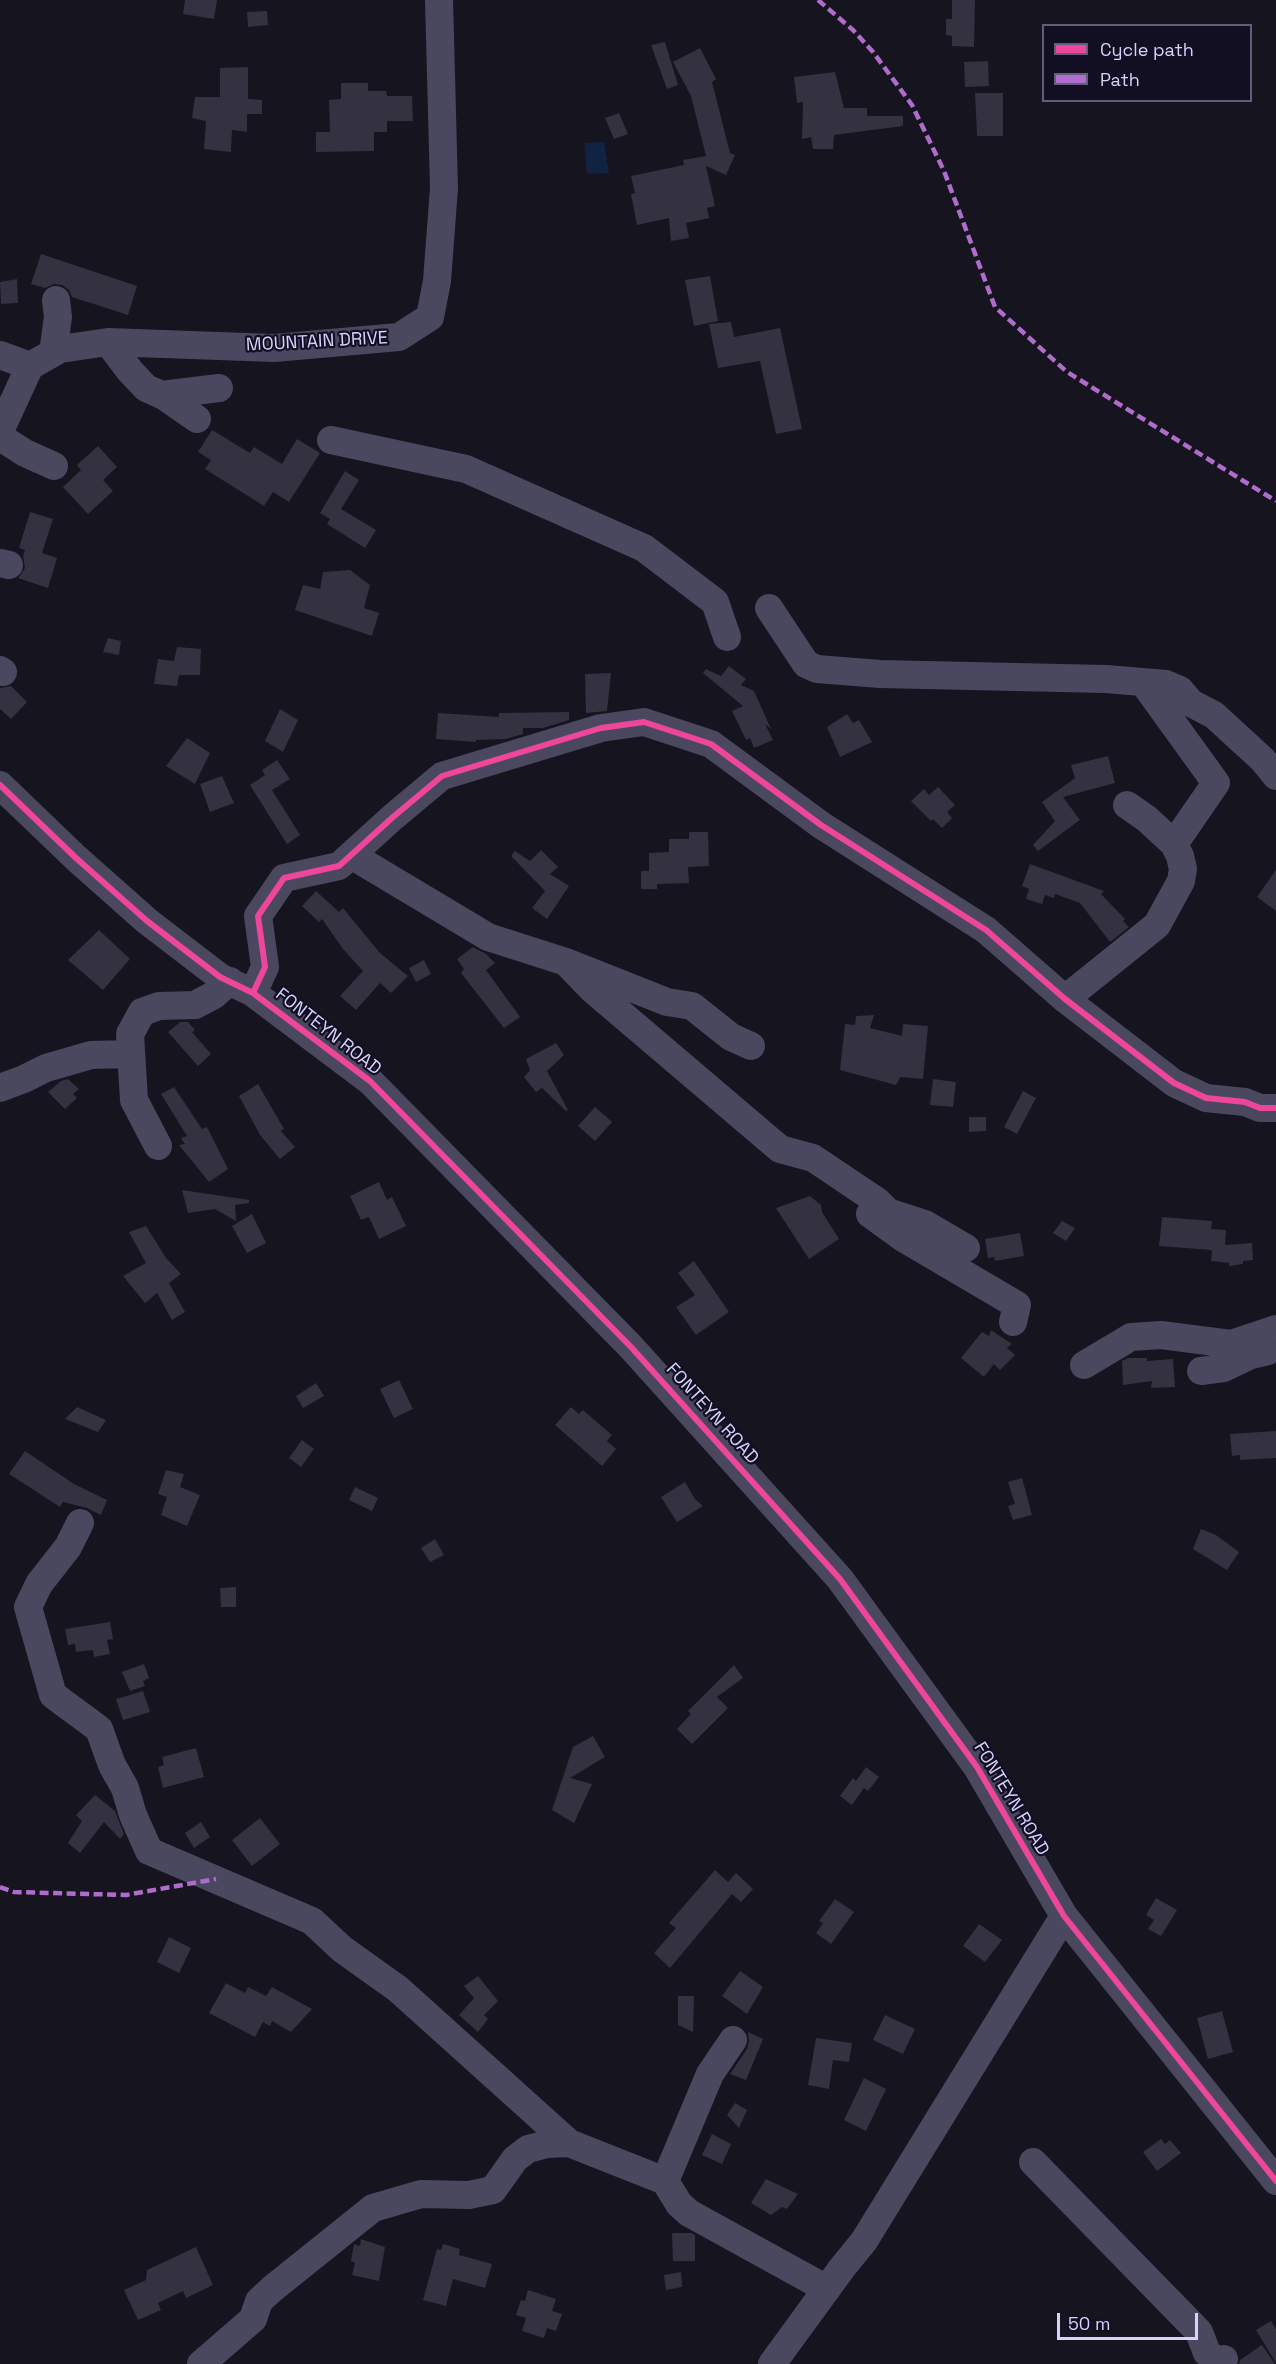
<!DOCTYPE html>
<style>
body{margin:0}
#map{position:relative;width:1276px;height:2364px;overflow:hidden;background:#16141e;font-family:"Space Grotesk",sans-serif}
canvas{display:block}
.legend{position:absolute;left:1042px;top:24px;width:210px;height:78px;box-sizing:border-box;background:#120f23;border:2px solid #615d7a;margin:0;padding:8px 10px;list-style:none;font-size:18px;color:#d7d2fd}
.legend li{display:flex;align-items:center;gap:12px;height:30px}
.legend b{width:30px;border:2px solid #615d7a}
.scale{position:absolute;left:1057px;top:2313px;width:141px;height:27px;box-sizing:border-box;border:3px solid #d7d2fd;border-top:0;padding-left:8px;font-size:18px;line-height:21px;white-space:nowrap;color:#d7d2fd;-webkit-text-stroke:4px #120f23;paint-order:stroke}
</style>
<div id="map">
<canvas width="1276" height="2364"></canvas>
<ul class="legend">
<li><b style="height:8px;background:#ed469a"></b>Cycle path</li>
<li><b style="height:8px;background:#b06ccc"></b>Path</li>
</ul>
<div class="scale">50 m</div>
</div>
<script>
const g = document.querySelector('canvas').getContext('2d');
g.lineJoin = 'round';
function fillPath(path, color) { g.fillStyle = color; g.fill(path, 'evenodd'); }
const toPath = rows => new Path2D(rows.map(r => 'M' + r).join(''));
function strokePath(path, color, width, dash) { g.strokeStyle = color; g.lineWidth = width; g.lineCap = dash ? 'butt' : 'round'; g.setLineDash(dash || []); g.stroke(path); }
function label(font, color, halo, rows, align = 'center') {
  g.font = font + ' "Space Grotesk",sans-serif'; g.lineWidth = 4.5; g.setLineDash([]); g.textBaseline = 'middle'; g.strokeStyle = halo; g.fillStyle = color; for (const [text, x, y, turn = 0] of rows) {
    g.save(); g.translate(x, y); g.rotate((+turn || 0) * Math.PI / 180); g.textAlign = isNaN(turn) ? turn : align; if (halo) g.strokeText(text, 0, 0); g.fillText(text, 0, 0); g.restore();
  }
}
fillPath(toPath([
 [604,142,609,173,587,174,584,143]
]), '#102342');
fillPath(toPath([
 [185,0,217,0,214,19,183,14],
 [952,0,975,0,974,47,952,46,952,36,946,35,946,19,952,19],
 [267,11,268,25,248,27,247,12],
 [665,42,678,85,667,89,651,45],
 [700,48,716,79,712,82,730,153,735,155,726,175,706,166,715,206,707,208,709,218,686,223,689,238,671,241,669,218,637,225,631,194,635,193,631,176,684,165,683,160,706,156,691,96,673,62],
 [988,61,989,86,965,87,964,62],
 [248,67,248,99,262,100,262,114,247,114,247,132,232,130,231,152,204,149,206,121,192,118,195,97,220,97,220,68],
 [835,72,844,108,867,108,867,116,903,116,903,126,834,135,833,149,813,149,811,137,802,139,803,102,797,103,794,77],
 [341,83,368,83,368,91,386,91,387,96,412,96,413,121,387,121,387,132,374,132,374,151,316,152,316,132,330,132,329,100,341,99],
 [975,93,1003,93,1003,136,977,136],
 [619,113,628,134,614,139,605,118],
 [41,254,137,286,128,315,72,297,69,290,62,285,54,284,45,288,31,284],
 [710,276,718,321,694,326,685,280],
 [17,279,18,303,1,304,0,282],
 [731,322,734,337,780,328,802,429,776,434,760,361,718,368,709,324],
 [212,430,250,453,254,447,282,464,297,439,320,453,289,502,273,492,264,506,205,469,211,460,198,452],
 [98,446,117,467,103,480,113,491,88,514,63,487,81,470,77,465],
 [345,471,359,480,341,509,376,530,365,548,327,524,330,519,320,513],
 [30,512,53,519,42,553,57,558,48,588,18,578,25,568,23,556,25,550,19,548],
 [350,570,370,585,364,608,379,613,372,636,295,610,303,585,320,589,323,572],
 [108,638,121,641,119,655,103,652],
 [177,647,201,649,200,675,179,675,177,686,154,684,158,659,174,661],
 [729,666,746,679,741,685,754,691,771,729,765,724,773,740,754,748,750,738,746,740,732,711,743,706,703,673,706,669,721,676],
 [611,673,607,711,586,713,585,674],
 [11,686,27,702,11,719,0,709,0,688],
 [280,709,298,720,283,752,265,741],
 [569,712,569,720,543,728,523,728,523,734,506,739,476,740,476,742,436,739,438,713,499,717,499,713],
 [847,714,853,723,859,720,872,742,840,757,827,727],
 [187,738,210,753,195,784,166,766],
 [1108,756,1115,783,1063,797,1080,820,1038,851,1033,845,1055,821,1042,802,1075,778,1071,765],
 [277,760,290,779,272,790,300,835,287,844,250,785,265,775,262,770],
 [222,776,234,803,210,812,200,784],
 [938,787,955,805,947,812,952,818,942,828,933,819,931,821,911,801,924,789,929,795],
 [689,832,708,832,709,866,688,867,689,883,657,884,657,889,641,889,641,871,649,871,649,853,669,852,669,839,689,839],
 [541,850,558,867,550,874,569,886,547,919,532,908,545,891,511,856,515,851,530,861],
 [1030,864,1104,891,1101,894,1125,919,1123,921,1129,927,1110,942,1080,903,1055,894,1054,898,1045,895,1042,904,1026,899,1029,889,1022,886],
 [1276,870,1276,911,1257,897],
 [316,891,339,912,343,908,380,953,408,976,391,993,380,983,356,1010,340,996,363,971,343,949,322,919,319,922,302,906],
 [99,930,130,959,103,990,68,960],
 [473,947,486,954,495,963,486,970,520,1017,504,1028,461,973,464,969,457,959],
 [424,960,431,974,416,982,409,968],
 [874,1015,870,1028,902,1036,903,1024,928,1026,923,1079,900,1077,896,1085,840,1070,845,1024,855,1025,856,1016],
 [180,1022,188,1022,195,1030,192,1032,211,1054,198,1066,168,1032],
 [556,1043,564,1055,547,1071,568,1110,566,1111,542,1088,536,1092,524,1077,530,1070,526,1059],
 [68,1079,79,1089,73,1094,77,1098,65,1109,48,1092,61,1081],
 [933,1079,956,1082,953,1107,930,1105],
 [258,1084,284,1129,281,1131,295,1147,280,1159,260,1135,239,1096],
 [174,1087,202,1129,207,1127,228,1169,209,1182,179,1145,185,1144,181,1138,187,1136,161,1094],
 [1023,1091,1036,1098,1017,1134,1004,1127],
 [595,1107,612,1122,595,1141,578,1126],
 [969,1117,986,1117,986,1131,969,1132],
 [379,1182,387,1200,392,1197,406,1226,379,1239,369,1217,361,1220,350,1196],
 [182,1190,249,1200,249,1203,235,1205,236,1221,215,1209,188,1213],
 [810,1196,821,1205,822,1212,839,1239,809,1259,776,1208],
 [252,1214,266,1243,247,1253,232,1226],
 [1162,1217,1212,1221,1211,1229,1226,1230,1225,1245,1252,1243,1253,1260,1243,1261,1243,1264,1229,1266,1229,1263,1211,1261,1212,1250,1159,1246],
 [1062,1221,1075,1228,1066,1241,1053,1233],
 [146,1226,166,1258,181,1274,169,1283,185,1312,172,1320,157,1293,145,1303,123,1276,146,1263,129,1232],
 [1020,1233,1024,1256,995,1261,994,1257,988,1258,985,1239],
 [694,1261,729,1312,696,1335,676,1307,695,1295,678,1273],
 [991,1330,1012,1344,1007,1348,1015,1355,1000,1370,994,1364,984,1377,961,1358,982,1332,989,1336],
 [1128,1358,1147,1358,1147,1361,1173,1359,1175,1387,1151,1388,1152,1381,1123,1385,1122,1361],
 [399,1380,413,1409,394,1418,380,1389],
 [316,1383,324,1396,303,1408,296,1396],
 [77,1407,106,1420,98,1432,65,1419],
 [571,1407,579,1414,583,1410,612,1435,607,1441,616,1449,602,1466,555,1425],
 [1276,1431,1276,1458,1240,1460,1240,1455,1232,1456,1230,1434],
 [302,1440,314,1449,301,1467,289,1458],
 [25,1451,74,1484,107,1500,101,1515,87,1508,63,1502,60,1507,9,1474],
 [166,1470,184,1474,180,1487,200,1495,187,1526,161,1515,167,1497,158,1494],
 [1022,1478,1032,1515,1013,1520,1008,1506,1015,1504,1008,1482],
 [685,1482,695,1499,703,1506,677,1522,661,1497],
 [355,1487,378,1498,372,1511,349,1500],
 [1201,1529,1216,1535,1239,1552,1227,1570,1193,1549],
 [435,1539,444,1555,430,1562,421,1548],
 [236,1587,236,1607,221,1607,220,1588],
 [110,1622,113,1639,107,1640,110,1654,94,1657,93,1650,76,1652,75,1644,68,1645,65,1629],
 [144,1664,149,1678,143,1681,145,1686,130,1691,122,1672],
 [734,1665,743,1678,717,1697,728,1708,692,1744,677,1729,691,1714,688,1711],
 [143,1691,150,1712,123,1720,116,1699],
 [593,1736,605,1757,570,1778,592,1784,574,1823,552,1810,573,1747],
 [196,1748,204,1777,163,1788,158,1767,164,1765,162,1757],
 [866,1767,879,1777,868,1791,864,1788,852,1805,840,1796,853,1778,856,1781],
 [95,1795,115,1811,124,1834,120,1839,104,1822,80,1853,68,1843,82,1821,76,1815],
 [260,1818,280,1844,252,1866,232,1840],
 [201,1822,210,1837,194,1848,185,1833],
 [715,1870,728,1882,736,1873,753,1889,741,1902,732,1894,670,1968,654,1953,676,1928,669,1923],
 [1156,1898,1177,1910,1161,1936,1148,1929,1154,1920,1146,1915],
 [835,1899,854,1912,831,1944,816,1933,823,1923,819,1921],
 [979,1924,1002,1940,985,1962,963,1946],
 [169,1937,191,1948,179,1973,157,1962],
 [740,1971,763,1987,747,2014,722,1996],
 [478,1976,498,2001,484,2015,488,2019,478,2032,459,2015,474,1998,464,1986],
 [226,1983,245,1993,248,1987,266,1996,272,1987,312,2009,291,2032,272,2021,270,2026,263,2022,255,2037,209,2013],
 [678,1996,694,1996,693,2032,678,2025],
 [1222,2011,1233,2052,1208,2059,1197,2018],
 [885,2015,915,2029,903,2054,873,2040],
 [748,2032,763,2039,746,2080,730,2074,747,2049,749,2041],
 [816,2038,852,2043,849,2062,833,2060,829,2089,808,2085],
 [864,2078,886,2089,866,2131,844,2120],
 [735,2103,747,2110,739,2128,727,2115],
 [712,2134,731,2144,722,2164,702,2155],
 [1161,2139,1165,2144,1170,2140,1181,2153,1157,2171,1143,2152],
 [766,2179,798,2194,787,2209,782,2207,771,2215,751,2203],
 [672,2233,691,2233,695,2235,695,2261,673,2261],
 [361,2239,385,2247,379,2281,352,2275,355,2263,351,2261,354,2244,360,2246],
 [443,2244,460,2249,459,2255,492,2264,485,2288,453,2279,446,2306,423,2300,437,2249,441,2250],
 [196,2247,213,2285,186,2298,183,2291,158,2303,161,2310,138,2320,124,2290,146,2280,147,2270],
 [681,2272,682,2287,666,2290,664,2275],
 [528,2290,556,2299,552,2311,562,2314,556,2331,547,2328,544,2338,522,2331,526,2318,516,2315,521,2300,525,2301],
 [1271,2321,1276,2329,1276,2363,1256,2330],
 [1262,2345,1275,2364,1239,2364,1240,2360]
]), '#343140');
strokePath(toPath([
 [108,342,130,371,146,388,164,396,197,419],
 [53,353,58,317,56,300],
 [0,355,30,366],
 [161,395,219,388],
 [0,431,30,366,60,349,108,342,274,348,399,337,430,317,437,281,444,188,439,0],
 [0,437,25,453,54,466],
 [331,440,466,469,644,548,715,602,727,637],
 [0,563,9,565],
 [769,608,806,664,817,669,880,674,1106,679,1166,684,1180,690,1191,703,1214,715,1263,760,1276,776],
 [0,670,3,672],
 [0,785,76,858,147,921,220,977,253,993,370,1081,631,1347,840,1579,977,1767,1064,1916,1276,2181],
 [1127,805,1147,819,1174,844,1216,783,1143,682],
 [351,855,488,937,566,962,667,1002,692,1006,731,1037,751,1046],
 [566,962,592,989,780,1149,813,1158,877,1201,888,1212,925,1224,966,1248],
 [253,993,265,967,258,916,284,878,339,866,393,817,442,776,601,728,644,722,711,744,821,825,986,930,1065,999,1174,1083,1206,1098,1245,1102,1260,1108,1276,1108],
 [1065,999,1157,925,1181,881,1183,869,1180,856,1174,844],
 [0,1088,24,1079,46,1068,91,1055,130,1054],
 [158,1146,134,1100,130,1034,142,1012,159,1006,195,1005,214,995,230,981],
 [870,1214,903,1238,1017,1305,1013,1322],
 [1084,1365,1131,1337,1161,1335,1231,1344,1276,1329],
 [1201,1371,1224,1368,1251,1355,1268,1351],
 [80,1523,68,1547,39,1584,28,1607,53,1695,99,1729,112,1765,125,1788,133,1815,149,1851,312,1921,342,1949,398,1989,569,2143],
 [733,2040,710,2074,665,2181,679,2204,689,2213,827,2289],
 [1033,2162,1199,2332,1207,2353,1219,2362,1224,2359],
 [201,2364,253,2319,259,2301,272,2289,373,2208,421,2194,469,2195,493,2190,515,2159,528,2149,547,2144,569,2143,665,2181],
 [772,2364,842,2268,864,2241,1064,1916]
]), '#49485f', 28);
strokePath(toPath([
 [818,0,853,30,873,52,912,105,944,171,995,307,1067,372,1276,501],
 [0,1887,14,1892,126,1895,216,1879]
]), '#b06ccc', 4.5, [9, 4.5]);
strokePath(toPath([
 [0,785,76,858,147,921,220,977,253,993,370,1081,631,1347,840,1579,977,1767,1064,1916,1276,2181],
 [253,993,265,967,258,916,284,878,339,866,393,817,442,776,601,728,644,722,711,744,821,825,986,930,1065,999,1174,1083,1206,1098,1245,1102,1260,1108,1276,1108]
]), '#ed469a', 6);
label('18px', '#d7d2fd', '#120f23', [
 ["MOUNTAIN DRIVE",317,342,-3],
 ["FONTEYN ROAD",328,1032,38],
 ["FONTEYN ROAD",712,1414,48],
 ["FONTEYN ROAD",1011,1799,59]
]);
</script>
